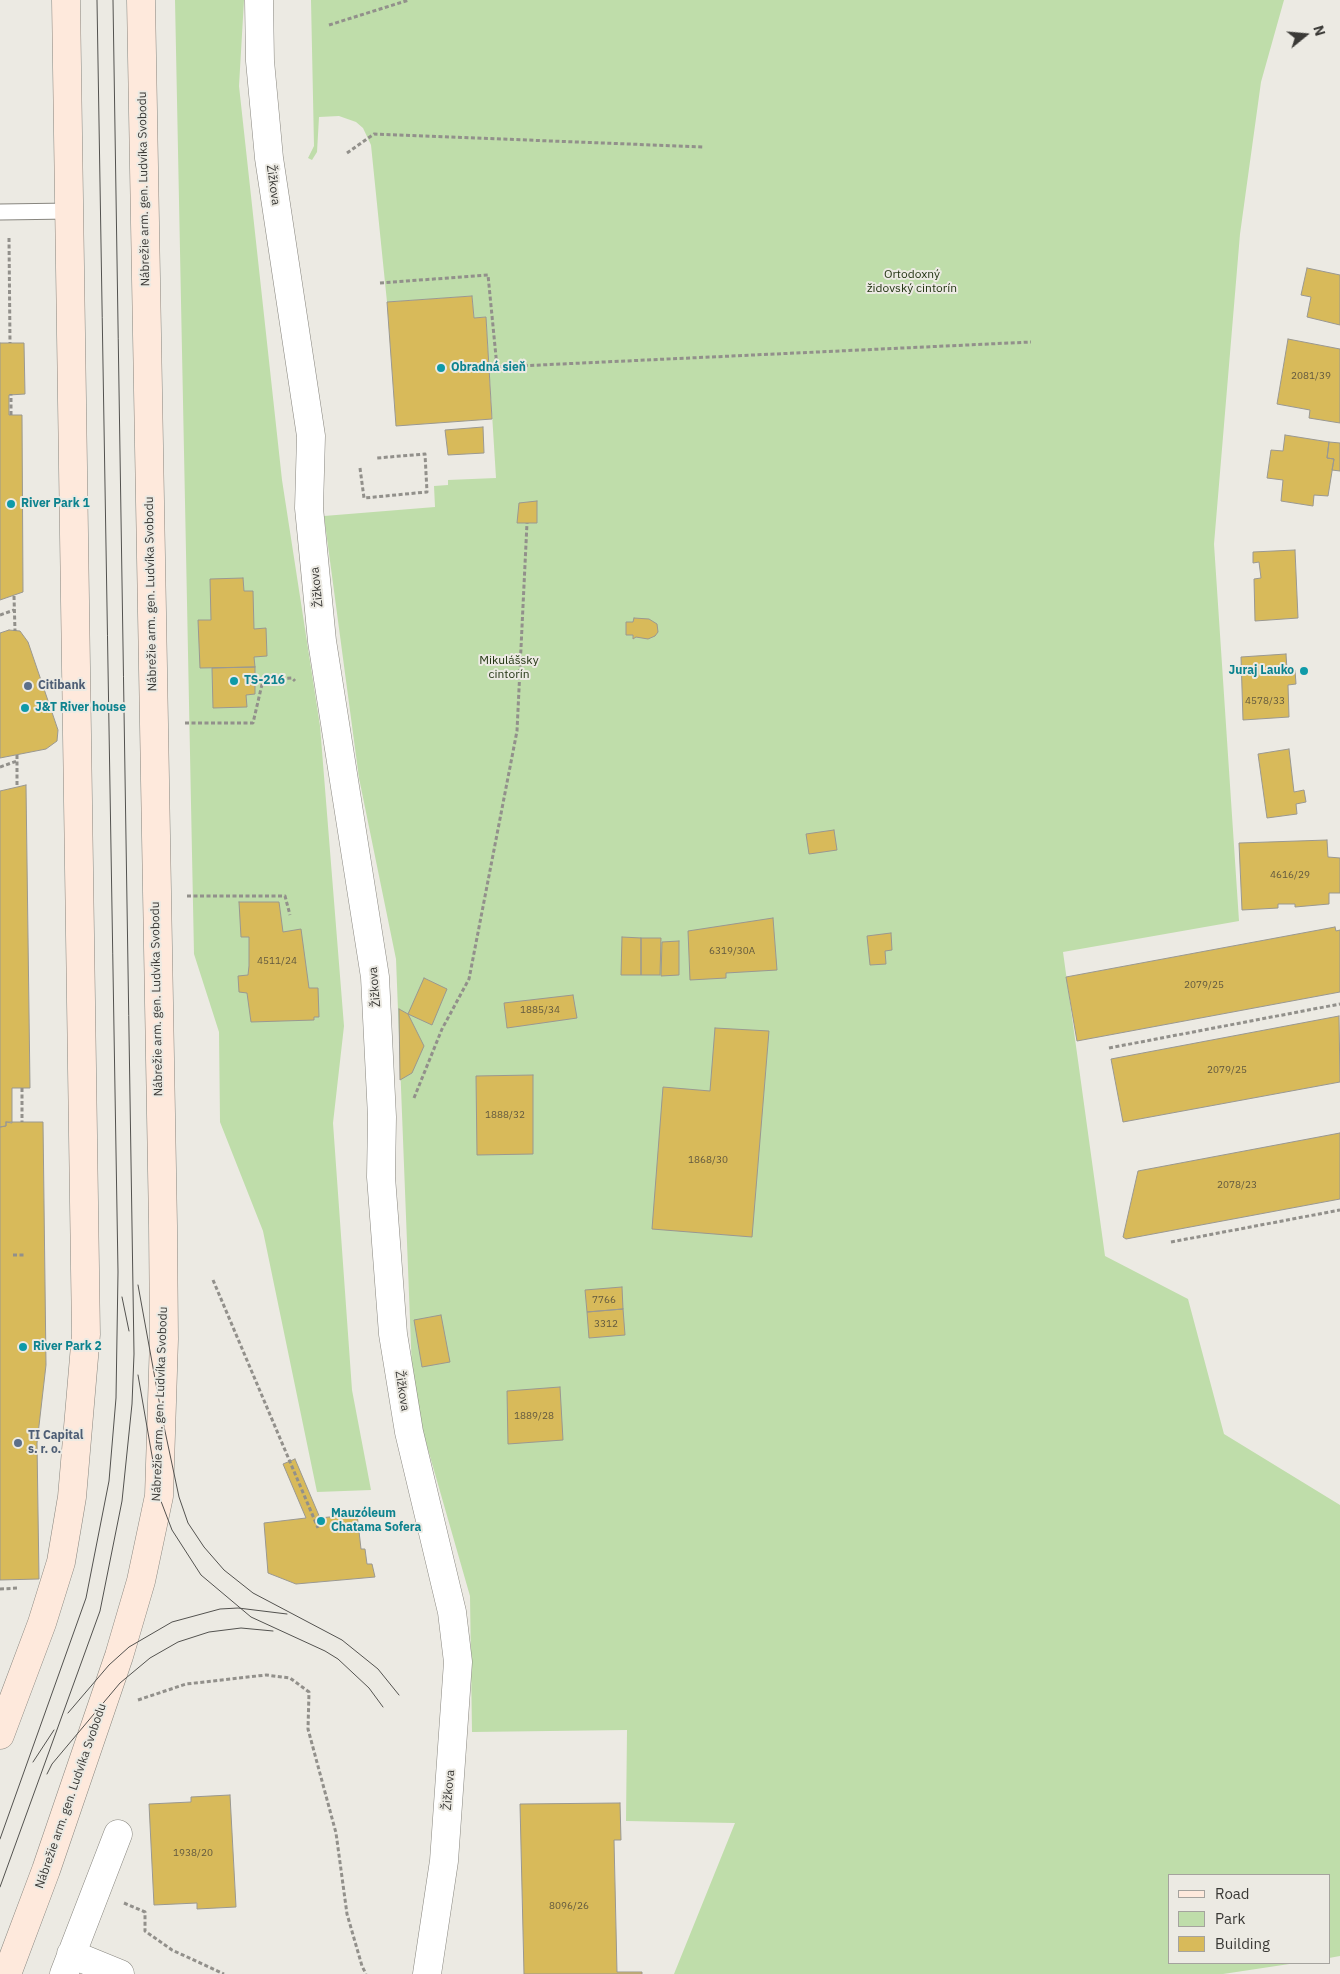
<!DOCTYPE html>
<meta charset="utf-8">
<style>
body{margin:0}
#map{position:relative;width:1340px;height:1974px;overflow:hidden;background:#eceae3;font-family:"IBM Plex Sans",sans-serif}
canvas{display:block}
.legend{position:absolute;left:1168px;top:1874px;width:162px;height:90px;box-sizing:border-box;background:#eceae3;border:1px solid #a5a39e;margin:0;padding:6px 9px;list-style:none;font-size:15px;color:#3a3936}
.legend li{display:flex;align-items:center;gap:10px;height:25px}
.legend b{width:25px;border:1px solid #a5a39e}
.north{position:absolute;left:1280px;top:10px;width:50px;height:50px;-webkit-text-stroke:4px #eceae3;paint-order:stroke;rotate:73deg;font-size:14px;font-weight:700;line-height:20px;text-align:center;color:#3a3936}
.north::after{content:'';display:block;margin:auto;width:18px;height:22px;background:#3a3936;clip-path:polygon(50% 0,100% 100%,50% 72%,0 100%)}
</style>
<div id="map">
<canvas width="1340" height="1974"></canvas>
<ul class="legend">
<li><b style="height:6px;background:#fee9dc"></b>Road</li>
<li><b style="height:14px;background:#bfddaa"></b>Park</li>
<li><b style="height:14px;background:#d8ba5a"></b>Building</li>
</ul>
<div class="north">N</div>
</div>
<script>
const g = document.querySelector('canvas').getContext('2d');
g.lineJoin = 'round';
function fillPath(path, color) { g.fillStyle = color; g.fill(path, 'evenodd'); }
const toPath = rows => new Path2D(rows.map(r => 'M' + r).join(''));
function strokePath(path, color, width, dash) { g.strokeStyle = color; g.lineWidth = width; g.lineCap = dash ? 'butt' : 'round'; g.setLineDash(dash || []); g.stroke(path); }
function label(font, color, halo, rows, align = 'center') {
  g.font = font + ' "IBM Plex Sans",sans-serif'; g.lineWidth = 4; g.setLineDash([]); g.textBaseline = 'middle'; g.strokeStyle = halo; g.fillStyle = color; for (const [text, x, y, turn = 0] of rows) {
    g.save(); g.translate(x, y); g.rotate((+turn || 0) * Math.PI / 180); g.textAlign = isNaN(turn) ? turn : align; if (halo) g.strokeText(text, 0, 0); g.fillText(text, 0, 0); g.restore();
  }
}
fillPath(toPath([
 [175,0,244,0,239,86,282,480,320,726,344,1026,333,1123,352,1390,371,1490,317,1492,263,1231,220,1122,219,1032,194,954],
 [311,0,1284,0,1261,82,1240,234,1214,544,1239,921,1063,952,1105,1256,1188,1299,1224,1434,1340,1505,1340,1956,1329,1958,1329,1875,1169,1875,1169,1963,1296,1963,1223,1974,674,1974,735,1823,626,1821,627,1730,472,1732,470,1596,413,1397,396,959,359,778,324,516,435,507,434,486,448,485,448,480,496,478,486,317,474,318,472,296,387,302,371,145,363,128,356,122,339,116,319,117,317,152,312,160,308,158,314,146]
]), '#bfddaa');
const building = toPath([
 [1307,268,1340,275,1340,325,1307,317,1311,297,1301,295,1307,268],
 [472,296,474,318,486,317,492,419,396,426,387,302,472,296],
 [1288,339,1340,349,1340,423,1309,418,1310,410,1277,404,1288,339],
 [0,343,24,343,25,394,9,395,9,415,22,415,23,592,0,600,0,343],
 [483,427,484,453,448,455,445,430,483,427],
 [1285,435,1329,442,1327,458,1334,459,1328,496,1314,495,1313,506,1281,501,1283,480,1267,478,1271,450,1283,451,1285,435],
 [1329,442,1340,443,1340,471,1332,470,1334,459,1327,458,1329,442],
 [537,501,537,523,517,523,519,503,537,501],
 [1295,550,1298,618,1255,621,1254,579,1261,578,1259,562,1253,563,1253,552,1295,550],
 [243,578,244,591,253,591,254,629,266,628,267,656,254,657,255,667,200,668,198,620,211,620,210,579,243,578],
 [634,618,649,619,657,624,658,632,655,636,648,639,636,637,633,639,633,635,626,635,626,622,633,622,634,618],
 [9,630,20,631,28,642,58,730,57,741,46,749,0,758,0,633,9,630],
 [1286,654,1287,670,1295,670,1296,684,1288,685,1289,717,1243,720,1241,657,1286,654],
 [255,667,255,694,246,695,247,707,213,708,212,668,255,667],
 [1289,749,1294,792,1304,790,1306,802,1296,804,1297,814,1267,818,1258,754,1289,749],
 [26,785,30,1088,12,1088,12,1123,6,1122,6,1126,0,1127,0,791,26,785],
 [834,830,837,850,809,854,806,834,834,830],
 [1327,840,1328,857,1340,858,1340,893,1329,893,1329,904,1295,907,1295,904,1278,904,1278,908,1242,910,1239,843,1327,840],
 [239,902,279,902,283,932,301,929,309,988,318,988,319,1017,314,1017,314,1020,251,1022,247,993,239,992,238,976,248,975,249,966,249,937,241,937,239,902],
 [773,918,777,970,726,973,726,978,690,980,688,931,773,918],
 [1335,927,1336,931,1340,930,1340,992,1077,1041,1066,977,1335,927],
 [891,933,892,950,885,951,886,964,870,965,867,936,891,933],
 [622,937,641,938,641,975,621,975,622,937],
 [641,938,661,938,660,975,641,975,641,938],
 [679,941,679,975,661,976,662,942,679,941],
 [424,978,447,989,432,1025,408,1014,424,978],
 [573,995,577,1018,507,1028,504,1003,573,995],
 [399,1009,408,1014,424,1046,412,1073,400,1080,399,1009],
 [1339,1016,1340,1082,1123,1122,1111,1059,1339,1016],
 [715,1028,769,1031,752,1237,652,1229,663,1087,710,1091,715,1028],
 [533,1075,533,1154,477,1155,476,1076,533,1075],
 [6,1122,43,1122,46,1365,37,1443,39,1579,0,1580,0,1127,6,1126,6,1122],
 [1340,1133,1340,1199,1126,1239,1123,1237,1138,1171,1340,1133],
 [622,1287,623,1309,587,1312,585,1290,622,1287],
 [623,1309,625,1335,589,1338,587,1312,623,1309],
 [441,1315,450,1362,422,1367,414,1320,441,1315],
 [560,1387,563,1440,508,1444,507,1391,560,1387],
 [295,1459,320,1518,357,1514,361,1549,365,1549,367,1564,372,1564,375,1577,296,1584,268,1573,264,1523,306,1518,283,1464,295,1459],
 [230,1795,236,1907,197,1909,197,1903,154,1905,149,1804,191,1802,191,1797,230,1795],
 [620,1803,621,1840,614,1840,617,1972,642,1972,642,1974,524,1974,520,1804,620,1803]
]);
fillPath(building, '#d8ba5a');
strokePath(building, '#9a9891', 1);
const service = toPath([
 [0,212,71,211]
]);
const minor = toPath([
 [259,0,260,61,269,158,311,436,309,508,322,641,375,977,382,1117,381,1177,393,1334,409,1432,452,1612,458,1662,444,1861,427,1974],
 [71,1954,120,1974],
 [64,1974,118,1834]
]);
const secondary = toPath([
 [0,1735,42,1623,61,1562,72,1497,86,1334,66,0],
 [7,1974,46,1870,119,1656,141,1581,159,1496,164,1339,163,1225,141,0]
]);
strokePath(service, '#88867f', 17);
strokePath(minor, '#88867f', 29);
strokePath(secondary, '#88867f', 29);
strokePath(toPath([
 [329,25,409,0],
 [347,153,374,134,704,147],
 [9,238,10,343],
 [380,283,488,275,497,367,1031,342],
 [11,415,11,394],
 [360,468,364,498,427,492,425,454,377,458],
 [14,596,15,631],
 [0,615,14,610],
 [185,723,253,723,263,680,292,678,295,681],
 [17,755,17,787],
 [0,767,17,761],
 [187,896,285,896,290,915],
 [1109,1048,1340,1004],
 [22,1088,22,1122],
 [414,1098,442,1029,469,979,517,731,527,523],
 [1171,1242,1340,1210],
 [13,1255,24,1255],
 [213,1280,318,1528],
 [0,1589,19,1588],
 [138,1700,186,1684,266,1675,290,1678,309,1692,308,1729,336,1833,347,1914,362,1966,366,1974],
 [124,1903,145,1912,145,1931,172,1950,224,1974]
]), '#92908b', 3, [4, 2.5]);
strokePath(service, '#fff', 15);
strokePath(minor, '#fff', 28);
strokePath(secondary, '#fee9dc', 28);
strokePath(toPath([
 [138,1285,162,1417,179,1497,188,1523,204,1547,224,1570,253,1593,342,1640,378,1669,399,1695],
 [122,1297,129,1331],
 [138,1375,159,1496,172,1530,201,1575,251,1617,325,1651,338,1659,369,1688,383,1707],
 [68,1713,109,1665,129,1647,172,1622,220,1609,238,1608,287,1614],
 [33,1762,54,1730],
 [47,1774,52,1764,120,1683,150,1658,178,1642,209,1632,241,1628,273,1631],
 [0,1839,86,1598,109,1481,116,1398,118,1272,97,0],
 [0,1887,100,1611,122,1501,132,1404,134,1354,113,0]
]), '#53524f', 1);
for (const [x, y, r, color] of [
 [441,368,5,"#0f9aa8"],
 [11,504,5,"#0f9aa8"],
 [1304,671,5,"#0f9aa8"],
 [234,681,5,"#0f9aa8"],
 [28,686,5,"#5c6f8a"],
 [25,708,5,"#0f9aa8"],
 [23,1347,5,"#0f9aa8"],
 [18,1443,5,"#5c6f8a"],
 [321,1521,5,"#0f9aa8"]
]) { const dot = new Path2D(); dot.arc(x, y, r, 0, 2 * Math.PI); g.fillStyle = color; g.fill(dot); strokePath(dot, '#eceae3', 2); }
label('10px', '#62593f', null, [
 ["2081/39",1311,376],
 ["4578/33",1265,701],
 ["4616/29",1290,875],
 ["6319/30A",732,951],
 ["4511/24",277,961],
 ["2079/25",1204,985],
 ["1885/34",540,1010],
 ["2079/25",1227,1070],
 ["1888/32",505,1115],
 ["1868/30",708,1160],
 ["2078/23",1237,1185],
 ["7766",604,1300],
 ["3312",606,1324],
 ["1889/28",534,1416],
 ["1938/20",193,1853],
 ["8096/26",569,1906]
]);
label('12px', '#3a3936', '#eceae3', [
 ["Žižkova",273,185,82],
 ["Nábrežie arm. gen. Ludvíka Svobodu",144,189,-91],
 ["Žižkova",317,587,-96],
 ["Nábrežie arm. gen. Ludvíka Svobodu",151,594,-91],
 ["Žižkova",375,987,-95],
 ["Nábrežie arm. gen. Ludvíka Svobodu",157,999,-91],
 ["Žižkova",402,1391,81],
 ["Nábrežie arm. gen. Ludvíka Svobodu",160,1404,-88],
 ["Žižkova",449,1790,-85],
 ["Nábrežie arm. gen. Ludvíka Svobodu",71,1796,-71]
]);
label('12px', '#1e300e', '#eceae3', [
 ["Ortodoxný",912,275],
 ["židovský cintorín",912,289],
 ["Mikulášsky",509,661],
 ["cintorín",509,675]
]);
label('bold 12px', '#0d838f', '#eceae3', [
 ["Obradná sieň",451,368],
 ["River Park 1",21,504],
 ["Juraj Lauko",1294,671,"right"],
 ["TS-216",244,681],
 ["J&T River house",35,708],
 ["River Park 2",33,1347],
 ["Mauzóleum",331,1514],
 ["Chatama Sofera",331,1528]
], 'left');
label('bold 12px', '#4e5e75', '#eceae3', [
 ["Citibank",38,686],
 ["TI Capital",28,1436],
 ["s. r. o.",28,1450]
], 'left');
</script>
